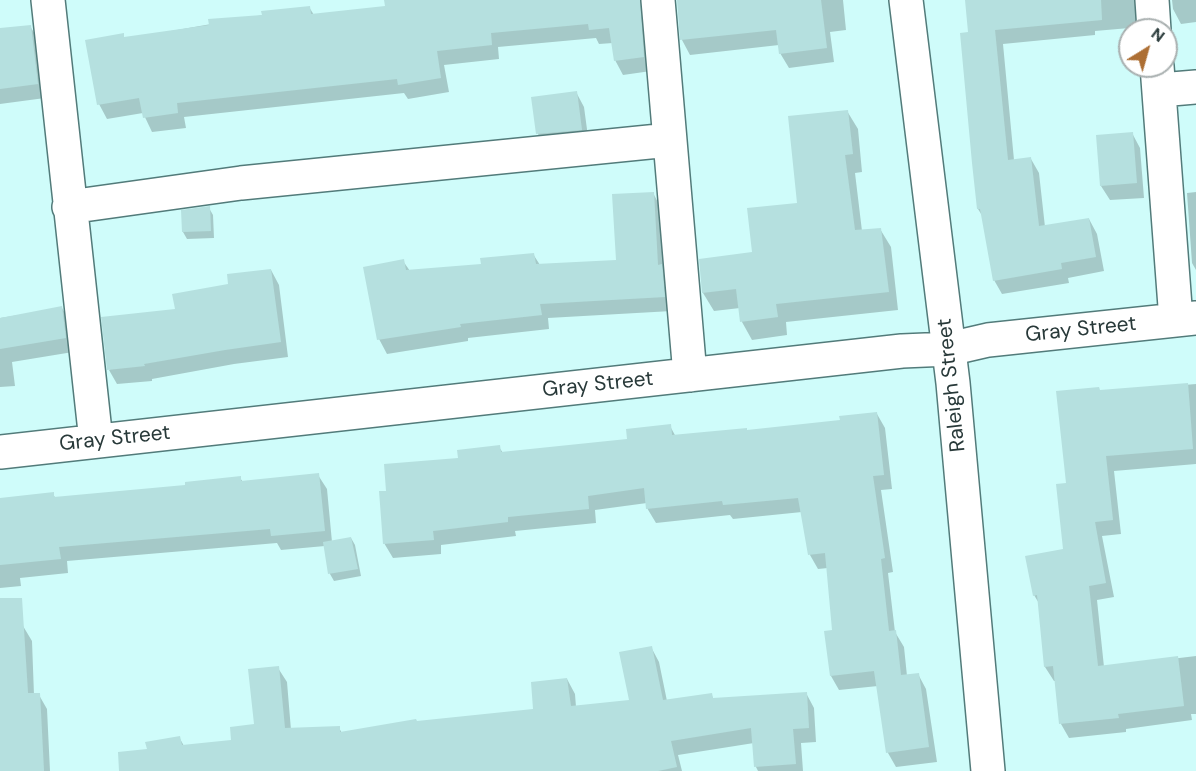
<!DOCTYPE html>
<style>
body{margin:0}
#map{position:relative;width:1196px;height:771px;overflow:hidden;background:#cffcfa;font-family:"DM Sans",sans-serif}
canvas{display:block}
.north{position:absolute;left:1118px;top:18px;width:60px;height:60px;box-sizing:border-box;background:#fff;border:2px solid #a9b0b0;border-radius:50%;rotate:37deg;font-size:16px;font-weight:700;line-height:24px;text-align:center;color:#283939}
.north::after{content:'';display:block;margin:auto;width:21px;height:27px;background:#ad6f34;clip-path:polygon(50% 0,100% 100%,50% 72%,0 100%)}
</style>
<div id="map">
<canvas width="1196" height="771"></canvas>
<div class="north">N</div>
</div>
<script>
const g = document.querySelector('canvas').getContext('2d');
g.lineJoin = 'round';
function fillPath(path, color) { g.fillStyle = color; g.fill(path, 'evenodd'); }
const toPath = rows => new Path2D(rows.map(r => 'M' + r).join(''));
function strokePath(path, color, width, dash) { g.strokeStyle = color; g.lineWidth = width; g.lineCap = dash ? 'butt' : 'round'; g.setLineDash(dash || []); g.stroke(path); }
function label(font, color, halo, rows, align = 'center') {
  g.font = font + ' "DM Sans",sans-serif'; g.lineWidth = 5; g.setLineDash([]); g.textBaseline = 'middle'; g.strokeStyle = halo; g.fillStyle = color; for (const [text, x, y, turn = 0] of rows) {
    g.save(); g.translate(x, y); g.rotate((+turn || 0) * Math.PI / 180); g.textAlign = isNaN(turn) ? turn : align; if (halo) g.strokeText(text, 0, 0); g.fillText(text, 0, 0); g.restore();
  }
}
fillPath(toPath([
 [385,0,655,0,651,71,623,75,615,60,613,43,599,44,596,38,498,47,499,59,444,65,449,92,408,99,404,93,184,117,186,128,152,132,143,113,107,119,99,104,123,35,125,39,309,7,314,15,387,7],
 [678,0,843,0,846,30,830,32,834,62,789,68,780,53,779,45,690,55,682,40],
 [967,0,1149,0,1141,27,1095,31,1095,35,1003,44,1014,160,1031,159,1039,173,1045,227,1089,219,1097,234,1104,271,1068,278,1069,283,1002,294,994,280,983,217,978,209,970,34],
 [1172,0,1196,0,1196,22,1181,24,1173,9],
 [30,26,39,41,45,98,0,104,0,30],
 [576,92,584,107,589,144,546,149,538,134,533,98],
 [847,111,858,129,862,172,855,173,862,231,880,229,891,247,898,310,786,322,787,335,752,340,742,322,740,308,714,311,703,293,701,261,754,254,799,204],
 [1132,133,1140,148,1144,198,1110,200,1101,186],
 [1196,192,1196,270,1192,263,1187,193],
 [653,193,661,208,672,311,548,318,549,329,468,338,468,341,387,354,379,339,403,261,410,271,482,265,533,254,540,265,618,262],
 [209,208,213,215,214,238,187,239,183,232,182,212],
 [271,270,279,285,288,357,234,364,152,379,152,381,117,384,109,370,230,286],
 [62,308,70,322,73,352,12,362,15,386,0,387,0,318],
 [1196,384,1196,464,1114,471,1121,534,1102,536,1114,597,1097,600,1104,667,1196,656,1196,714,1191,714,1192,720,1126,729,1126,732,1069,738,1061,724,1056,681,1054,681,1045,667,1040,605,1034,595,1065,551,1068,484,1100,392],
 [877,414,885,428,892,489,881,490,893,572,888,573,895,632,904,647,907,676,918,674,926,689,937,762,896,767,888,753,878,686,839,690,831,676,834,631,828,568,818,569,810,555,802,512,733,519,730,515,656,523,647,508,647,503,595,510,596,523,515,531,516,536,441,545,441,554,393,558,384,543,388,492,460,459,499,447,503,453,629,441,670,426,676,437,748,432,841,421],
 [318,475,327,489,332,542,351,538,355,545,361,576,334,581,330,574,325,546,281,550,277,543,67,561,68,573,20,578,21,586,0,588,0,499,53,494,56,499,187,487,240,478,243,482],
 [23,626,32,641,34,695,39,695,47,709,50,771,0,771,0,627],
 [651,647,659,662,667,701,711,694,714,700,806,693,814,708,816,742,801,743,803,771,758,771,756,767,754,743,678,755,682,771,134,771,179,737,184,746,233,741,256,725,278,668,287,682,291,730,339,728,342,733,535,710,567,679,575,694,576,707,631,701]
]), '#0003');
fillPath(toPath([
 [384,0,640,0,644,57,614,61,609,28,589,30,588,24,491,33,492,45,437,51,441,78,398,85,397,79,177,103,178,113,143,118,139,98,97,105,85,40,124,33,124,37,209,25,208,19,262,15,261,11,310,6,311,14,385,6],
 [677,0,821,0,827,48,779,54,776,30,680,40],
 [965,0,1101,0,1102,20,995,30,1008,160,1031,157,1039,226,1089,218,1096,257,1061,263,1062,269,993,281,980,209,977,209,972,163,960,33,968,32],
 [31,25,38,84,0,89,0,28],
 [577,91,582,130,536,134,531,97],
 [848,110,853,154,845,155,855,230,881,228,889,292,776,304,778,317,740,322,736,289,702,293,699,259,752,252,747,208,797,203,788,116],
 [1133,132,1137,183,1100,186,1096,135],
 [654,192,658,265,662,264,665,297,540,304,542,315,460,324,461,327,377,340,363,267,404,259,406,270,481,264,480,258,534,253,536,264,616,260,612,194],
 [210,206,211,231,182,232,181,210],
 [271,269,281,342,225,350,144,364,145,366,107,370,101,317,175,309,172,294,228,284,227,274],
 [62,306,66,338,0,349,0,318],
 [1188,383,1193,449,1106,456,1113,520,1095,522,1106,583,1089,586,1098,666,1178,656,1184,706,1118,714,1119,718,1059,724,1053,666,1044,667,1037,595,1033,596,1025,556,1063,549,1056,484,1066,483,1056,391,1099,387,1100,390],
 [877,412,884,475,873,476,885,558,881,559,889,631,896,630,901,675,919,673,929,747,886,753,874,671,830,676,824,631,832,630,825,553,808,555,798,498,723,505,722,501,646,509,644,488,588,496,589,509,508,517,508,522,433,531,434,540,383,544,379,491,386,491,384,464,458,458,457,450,500,445,501,452,627,439,626,429,671,424,672,435,747,428,747,430,840,420,839,416],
 [319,473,325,531,271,536,270,529,59,547,61,559,0,565,0,498,54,492,54,497,185,485,185,482,241,476,241,481],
 [351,537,358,569,328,574,323,542],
 [0,598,22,598,28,693,40,693,44,771,0,771],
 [652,646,663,700,712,693,713,698,807,692,809,728,793,729,796,764,754,767,751,728,671,741,677,767,658,771,119,771,118,752,147,749,145,742,180,736,182,745,231,740,230,727,254,724,248,669,279,666,285,728,340,726,340,732,416,719,417,721,533,709,531,682,567,678,571,706,629,700,619,652]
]), '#b5e0df');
const minor = toPath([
 [48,0,96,441],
 [658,0,690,375],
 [906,0,953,383,988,771],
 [1152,0,1154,30],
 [1157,66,1176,320],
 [1160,90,1196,87],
 [69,207,241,183,669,140],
 [0,452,902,351,949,349,988,340,1196,318]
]);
strokePath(minor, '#527b7a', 36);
strokePath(minor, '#fff', 33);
label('21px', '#283939', '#fff', [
 ["Gray Street",1081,330,-6],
 ["Gray Street",598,385,-6],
 ["Raleigh Street",952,385,-96],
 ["Gray Street",115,439,-6]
]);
</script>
